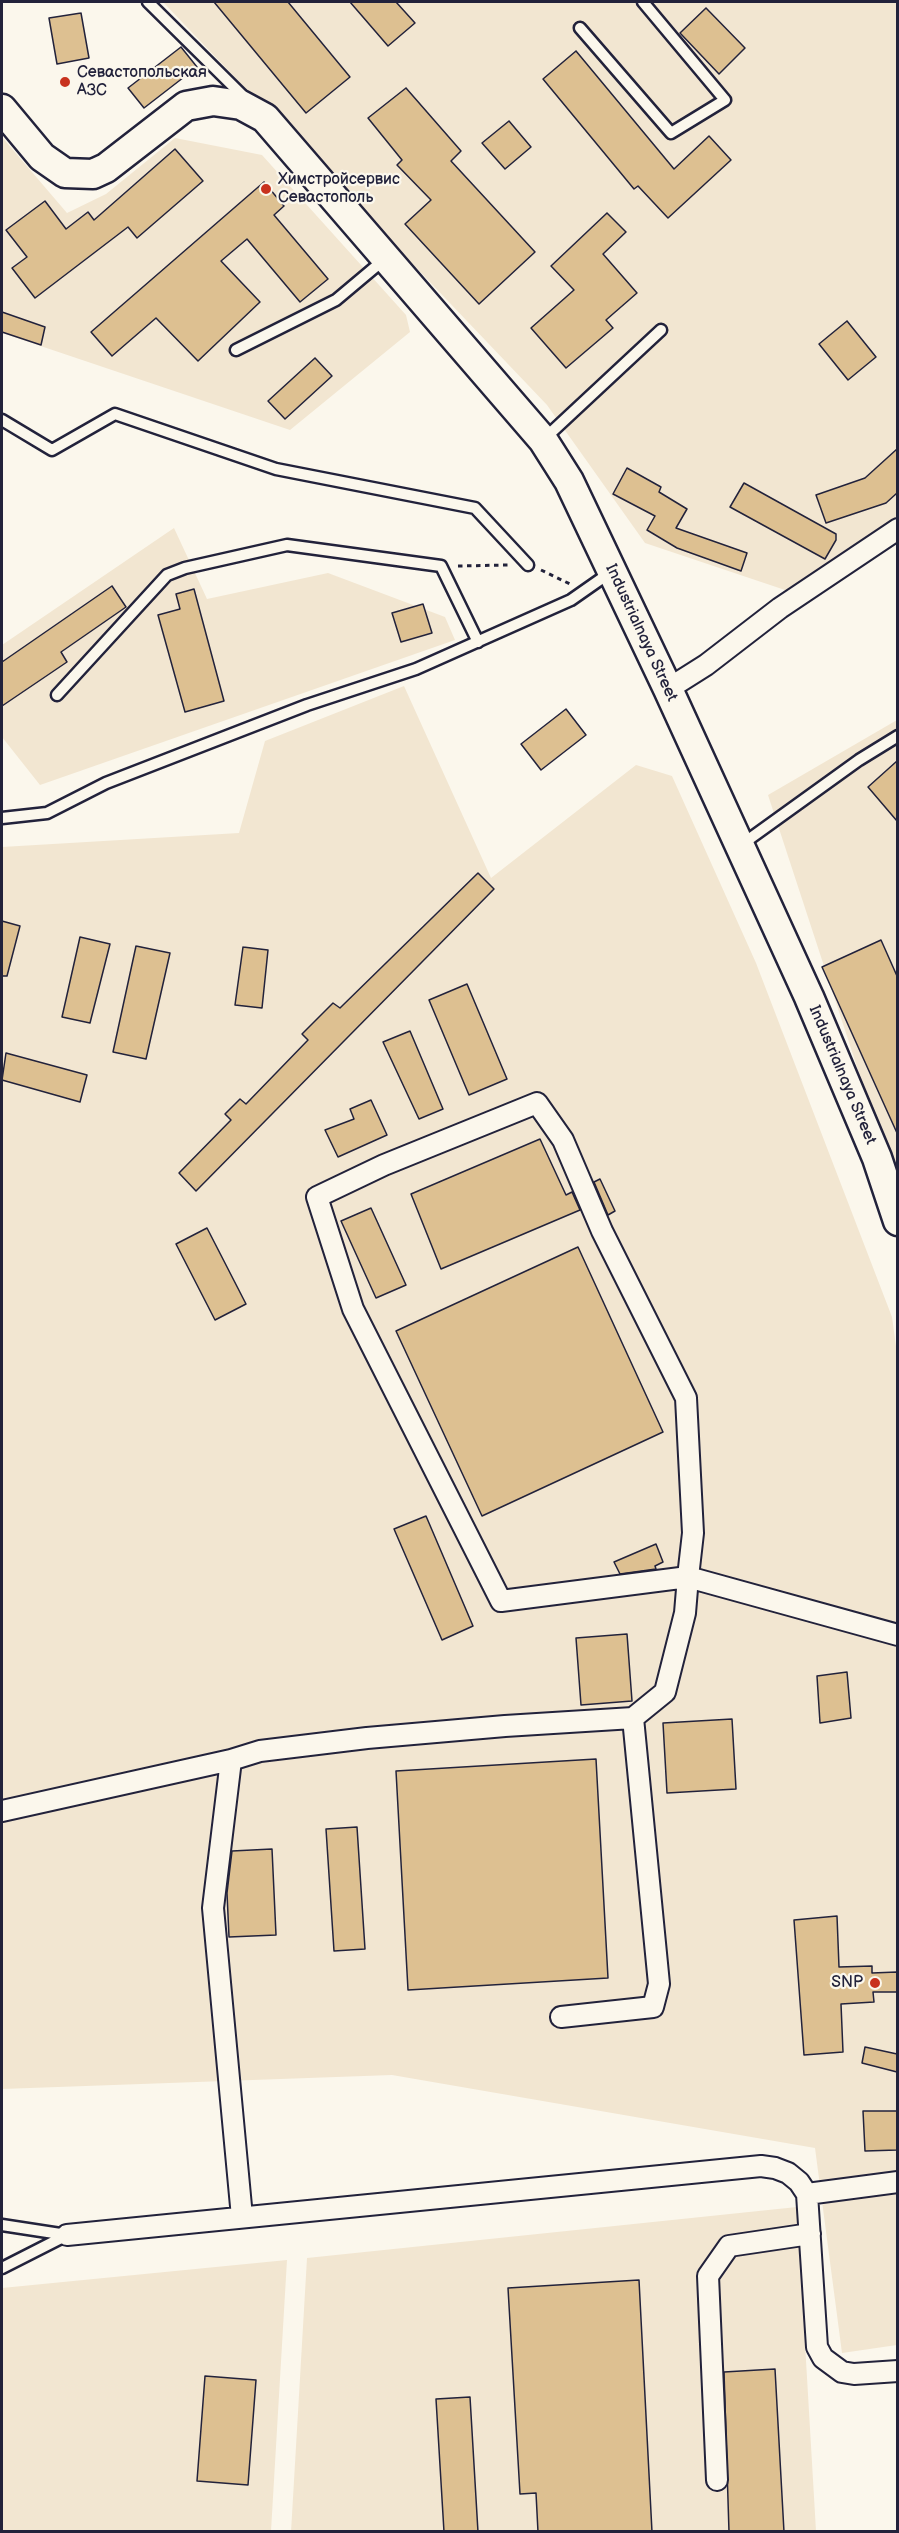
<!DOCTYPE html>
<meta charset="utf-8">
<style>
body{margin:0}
#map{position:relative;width:899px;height:2533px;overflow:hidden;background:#fbf7ec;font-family:"Balsamiq Sans",sans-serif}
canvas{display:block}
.frame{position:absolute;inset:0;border:3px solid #22223b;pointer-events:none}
</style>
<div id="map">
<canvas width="899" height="2533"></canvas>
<div class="frame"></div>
</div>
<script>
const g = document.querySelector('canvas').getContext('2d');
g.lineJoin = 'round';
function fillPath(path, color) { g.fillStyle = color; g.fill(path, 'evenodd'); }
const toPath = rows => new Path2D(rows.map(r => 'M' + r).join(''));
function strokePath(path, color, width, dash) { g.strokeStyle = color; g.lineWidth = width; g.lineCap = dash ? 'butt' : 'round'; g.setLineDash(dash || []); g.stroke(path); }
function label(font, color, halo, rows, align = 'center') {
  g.font = font + ' "Balsamiq Sans",sans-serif'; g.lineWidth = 4.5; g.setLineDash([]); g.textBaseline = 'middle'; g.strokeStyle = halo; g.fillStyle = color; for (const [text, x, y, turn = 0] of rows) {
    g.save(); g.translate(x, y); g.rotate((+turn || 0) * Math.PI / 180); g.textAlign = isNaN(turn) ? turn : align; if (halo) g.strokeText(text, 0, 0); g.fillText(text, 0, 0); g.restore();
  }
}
fillPath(toPath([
 [163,2,897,2,897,521,788,591,645,543,547,405],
 [2,137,67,213,106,194,175,138,262,155,406,315,410,332,290,430,2,333],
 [174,528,207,599,328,573,445,617,455,640,40,785,2,737,2,645],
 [404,686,491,878,636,765,672,776,756,963,892,1317,898,1361,897,2345,842,2353,815,2148,392,2075,2,2089,2,847,239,833,265,741],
 [897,720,897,1189,768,795],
 [797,2207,816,2531,291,2532,307,2258],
 [287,2260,271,2531,2,2532,2,2288]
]), '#f2e6d1');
const building = toPath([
 [214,2,288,2,350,77,306,113,214,2],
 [350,2,396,2,415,23,388,46,350,2],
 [706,8,745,48,719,74,680,33,706,8],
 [81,13,89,58,57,64,49,18,81,13],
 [181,47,197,67,144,108,128,88,181,47],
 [576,51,674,169,709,136,731,160,668,218,638,186,634,189,543,79,576,51],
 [406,88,461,151,451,161,535,252,479,304,405,224,431,200,397,165,402,160,368,118,406,88],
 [509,121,531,147,505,169,482,143,509,121],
 [175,149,203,181,137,238,128,227,35,298,12,268,27,257,6,230,45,201,66,229,88,212,94,220,175,149],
 [264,182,284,206,274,215,328,279,300,302,247,239,221,261,260,302,198,361,156,318,112,356,91,332,264,182],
 [607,213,626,232,603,254,637,293,606,320,613,328,566,368,531,328,574,290,551,266,607,213],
 [2,312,45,327,41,345,2,332,2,312],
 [847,321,876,357,848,380,819,344,847,321],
 [315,358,332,376,285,419,268,401,315,358],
 [897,449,897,493,886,503,826,523,816,495,865,478,897,449],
 [627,468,661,487,659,492,687,509,676,528,747,553,741,571,677,548,647,530,655,516,613,494,627,468],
 [744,483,836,534,836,540,825,559,730,507,744,483],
 [112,586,126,607,61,652,67,662,2,706,2,662,112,586],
 [194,589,224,701,185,712,158,615,180,609,176,594,194,589],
 [423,604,432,633,401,642,392,613,423,604],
 [566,709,586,735,541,770,521,744,566,709],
 [897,761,897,821,868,787,897,761],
 [478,873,494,889,196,1191,179,1173,231,1120,225,1114,240,1099,246,1104,308,1040,302,1034,333,1003,340,1008,478,873],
 [2,921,20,926,7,976,2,976,2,921],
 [80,937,110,944,90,1023,62,1017,80,937],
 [881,940,897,976,897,1133,822,967,881,940],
 [136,946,170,953,146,1059,113,1052,136,946],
 [243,947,268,950,262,1008,235,1005,243,947],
 [467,984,507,1079,469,1095,429,1000,467,984],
 [410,1031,443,1109,419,1119,383,1042,410,1031],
 [6,1053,87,1075,80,1102,2,1080,6,1053],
 [371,1100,387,1135,338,1157,325,1130,354,1119,350,1109,371,1100],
 [540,1139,566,1195,572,1192,580,1210,441,1269,411,1194,540,1139],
 [600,1179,615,1211,608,1215,594,1182,600,1179],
 [371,1208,406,1285,376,1298,341,1221,371,1208],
 [207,1228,246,1304,215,1320,176,1244,207,1228],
 [578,1247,663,1432,482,1516,396,1331,578,1247],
 [426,1516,473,1626,442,1640,394,1529,426,1516],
 [656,1544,663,1562,655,1566,656,1569,620,1574,614,1562,656,1544],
 [627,1634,632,1701,581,1705,576,1638,627,1634],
 [847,1672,851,1718,820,1723,817,1676,847,1672],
 [732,1719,736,1789,667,1793,663,1723,732,1719],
 [596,1759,608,1978,408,1990,396,1771,596,1759],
 [357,1827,365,1949,334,1951,326,1829,357,1827],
 [272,1849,276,1935,229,1937,227,1893,232,1851,272,1849],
 [837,1916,839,1967,872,1966,872,1973,897,1972,897,1992,873,1992,874,2002,841,2004,843,2052,804,2055,794,1920,837,1916],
 [865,2047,897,2054,897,2072,862,2063,865,2047],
 [863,2111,897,2111,897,2150,865,2151,863,2111],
 [639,2280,652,2532,538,2532,536,2493,520,2494,508,2288,639,2280],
 [775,2369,784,2532,729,2532,724,2372,775,2369],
 [205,2376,256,2380,248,2485,197,2481,205,2376],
 [470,2397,478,2532,444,2532,436,2399,470,2397]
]);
fillPath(building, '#ddc091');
strokePath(building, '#22223b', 1.5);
const lane = toPath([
 [148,2,246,99],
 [580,28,671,133,725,100,643,2],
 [236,350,336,300,386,258],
 [2,420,52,450,115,414,276,469,475,508,528,565],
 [543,440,661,330],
 [57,695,167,575,185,568,287,545,441,566,478,642],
 [2,818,47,813,106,783,307,705,416,669,571,600,611,572],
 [741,845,859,760,898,736],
 [2,2225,67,2235],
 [2,2268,67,2235]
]);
const street = toPath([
 [668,689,706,665,780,608,898,529],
 [231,1760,260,1751,367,1738,505,1726,633,1718,665,1692,685,1613,688,1577,693,1533,686,1398,602,1231,563,1140,537,1103,384,1165,317,1197,353,1309,501,1601,688,1577,898,1635],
 [2,1811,231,1760,213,1908,242,2217],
 [561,2017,653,2007,659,1984,633,1718],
 [807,2194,898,2182],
 [67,2235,761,2166,775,2168,788,2173,799,2182,807,2194,817,2347,823,2358,842,2372,854,2374,898,2371],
 [717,2480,708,2276,729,2246,810,2234]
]);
const secondary = toPath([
 [2,109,42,157,65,173,93,174,106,168,186,106,213,101,241,105,265,118,543,440,569,481,668,689,809,997,877,1158,898,1221]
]);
strokePath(lane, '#22223b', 15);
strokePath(street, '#22223b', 24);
strokePath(secondary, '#22223b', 33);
strokePath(toPath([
 [458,566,508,565],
 [541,570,570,584]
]), '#22223b', 3, [4.5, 4.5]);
strokePath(lane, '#fbf7ec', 10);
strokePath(street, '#fbf7ec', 20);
strokePath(secondary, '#fbf7ec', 28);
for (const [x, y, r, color] of [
 [65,82,6,"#c8321e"],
 [266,189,6,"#c8321e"],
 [875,1983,6,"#c8321e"]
]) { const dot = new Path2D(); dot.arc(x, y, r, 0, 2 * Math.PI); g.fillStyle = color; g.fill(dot); strokePath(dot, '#fbf7ec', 2); }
label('16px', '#22223b', '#fbf7ec', [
 ["Севастопольская",77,73],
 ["АЗС",77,91],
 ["Химстройсервис",278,180],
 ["Севастополь",278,198],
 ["SNP",863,1983,"right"]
], 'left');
label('16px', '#22223b', '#fbf7ec', [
 ["Industrialnaya Street",641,633,65],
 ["Industrialnaya Street",842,1075,67]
]);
</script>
